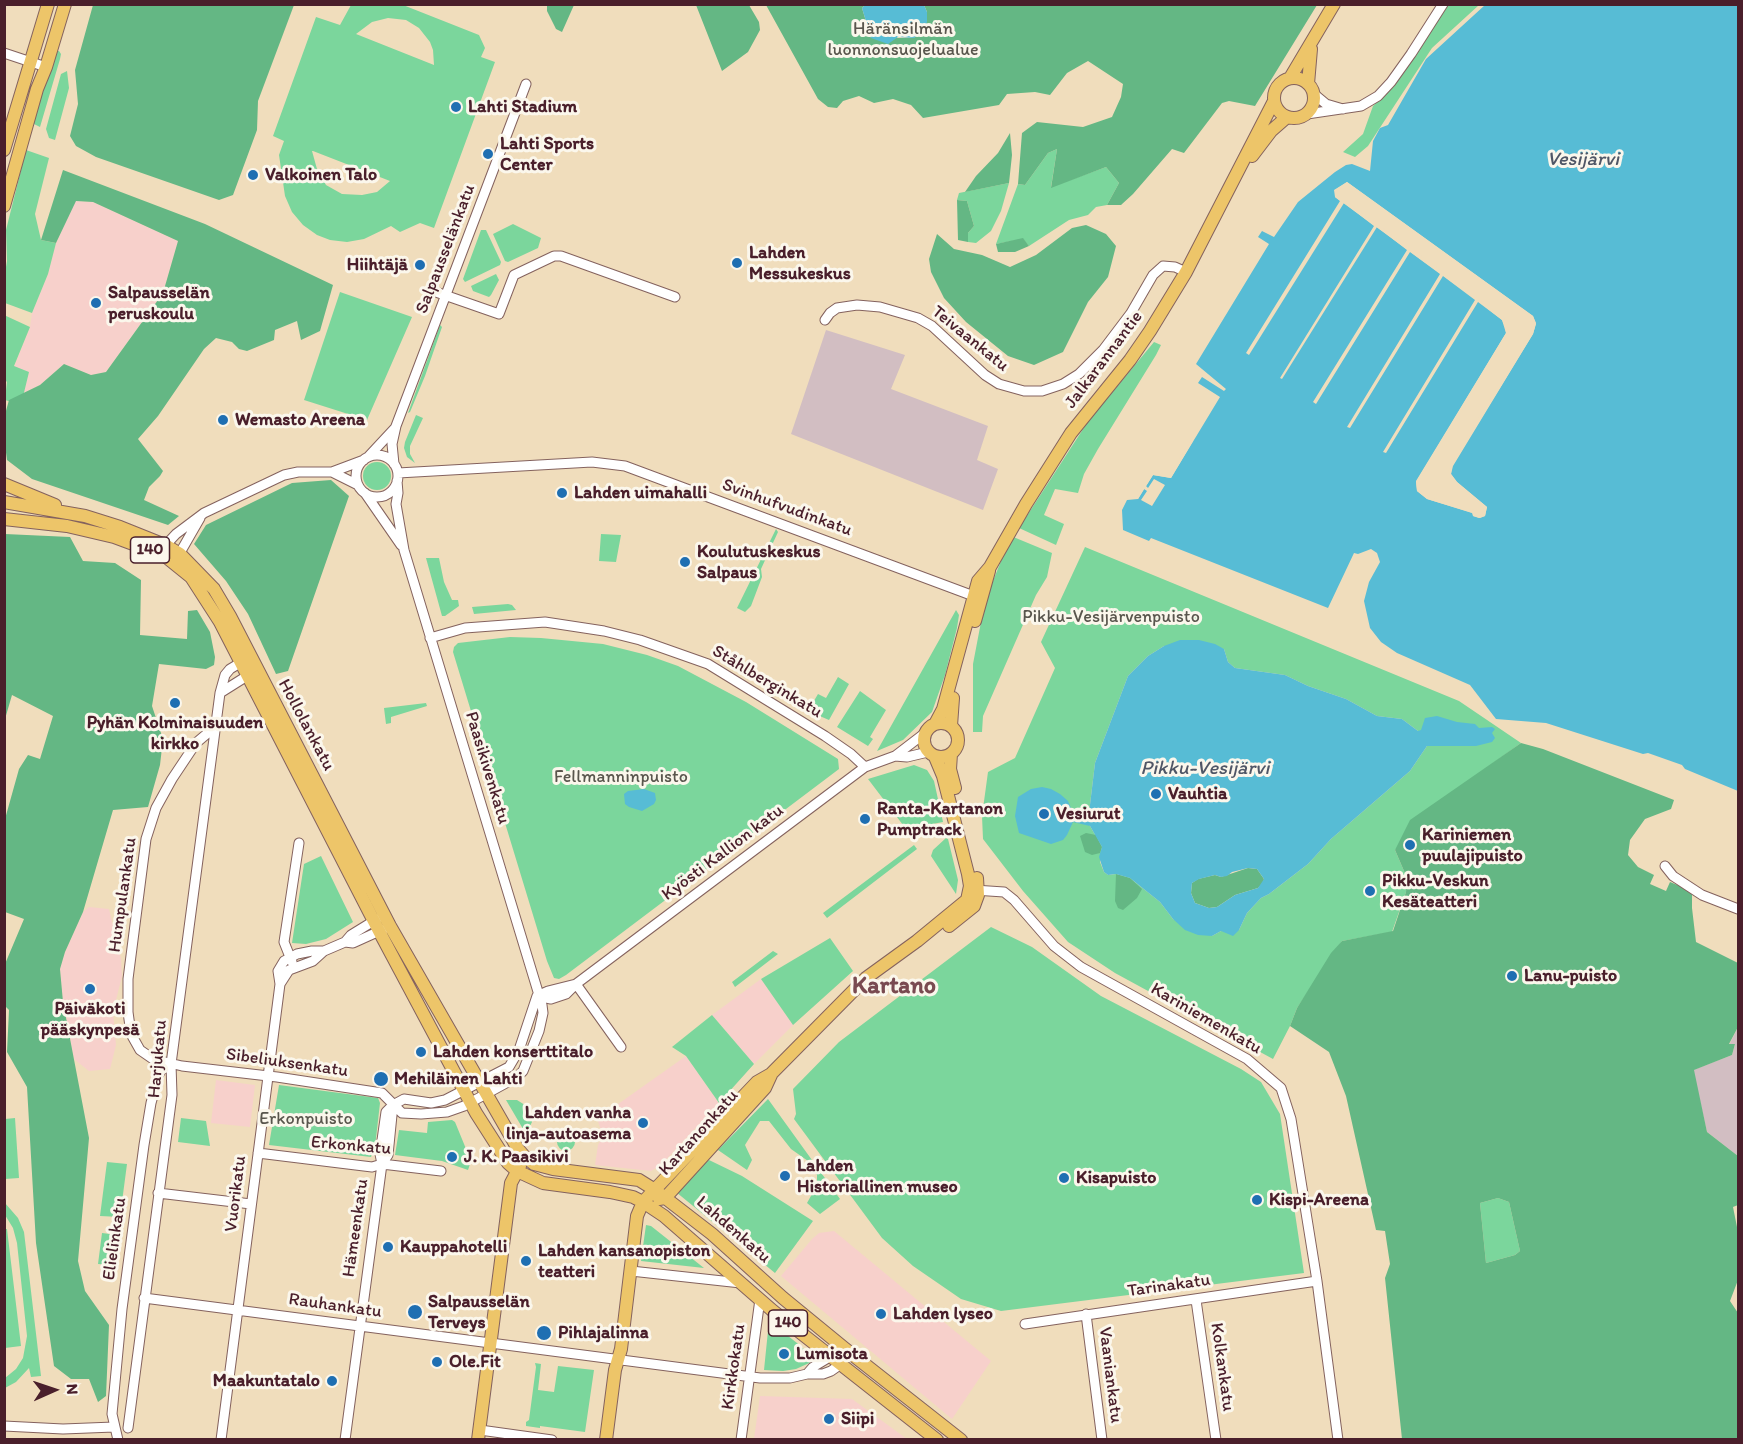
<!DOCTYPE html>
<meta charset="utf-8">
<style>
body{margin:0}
#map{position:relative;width:1743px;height:1444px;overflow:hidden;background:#f0ddbc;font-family:Itim,sans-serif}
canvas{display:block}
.frame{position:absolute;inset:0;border:6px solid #4a1f2b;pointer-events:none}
.north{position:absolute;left:24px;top:1360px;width:60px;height:60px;-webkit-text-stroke:4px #fbf7ec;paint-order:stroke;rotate:87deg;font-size:16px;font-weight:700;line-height:24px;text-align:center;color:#4a1f2b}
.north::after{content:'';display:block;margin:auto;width:21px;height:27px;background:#4a1f2b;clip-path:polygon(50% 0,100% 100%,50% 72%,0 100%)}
</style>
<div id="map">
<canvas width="1743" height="1444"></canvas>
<div class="frame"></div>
<div class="north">N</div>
</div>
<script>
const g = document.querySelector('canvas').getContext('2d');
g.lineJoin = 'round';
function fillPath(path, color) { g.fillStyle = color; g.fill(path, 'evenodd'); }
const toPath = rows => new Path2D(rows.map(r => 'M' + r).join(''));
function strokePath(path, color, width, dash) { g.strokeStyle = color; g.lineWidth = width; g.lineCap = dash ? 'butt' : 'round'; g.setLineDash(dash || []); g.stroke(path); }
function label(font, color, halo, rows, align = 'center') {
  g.font = font + ' Itim,sans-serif'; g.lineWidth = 6; g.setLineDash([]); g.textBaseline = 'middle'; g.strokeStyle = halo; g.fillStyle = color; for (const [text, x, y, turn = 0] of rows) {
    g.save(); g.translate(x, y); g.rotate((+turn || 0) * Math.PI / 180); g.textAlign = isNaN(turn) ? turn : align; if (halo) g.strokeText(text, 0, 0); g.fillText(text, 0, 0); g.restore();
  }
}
fillPath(toPath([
 [75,201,93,202,178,241,163,293,106,372,91,375,64,364,40,385,9,400,10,377,30,327,32,313,48,274,56,243],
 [89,907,109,909,121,959,122,976,113,1012,116,1045,110,1069,89,1071,74,1059,63,1002,60,969,65,952,83,912],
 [761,979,793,1025,754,1064,712,1015],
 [686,1056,719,1103,660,1166,651,1171,595,1165,598,1145,603,1136,598,1121,604,1114],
 [216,1080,255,1085,250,1127,211,1123],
 [834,1231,991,1361,952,1419,781,1276,812,1239,819,1233],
 [760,1396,852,1399,907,1439,754,1439]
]), '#f7d0cb');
fillPath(toPath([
 [826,330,905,355,891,389,988,426,977,460,998,469,983,510,791,434],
 [1738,1027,1738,1156,1707,1132,1693,1070,1732,1055,1735,1044,1729,1045]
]), '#d2bec2');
fillPath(toPath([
 [351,5,403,5,479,35,485,48,481,57,495,62,434,228,420,223,400,232,391,226,364,239,347,242,330,240,317,235,303,225,292,212,285,196,279,155,284,141,273,136,316,17,340,25],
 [388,18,406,20,419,28,430,42,433,50,434,65,356,34,372,22],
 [312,151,313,151,390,181,377,192,362,195,342,194,326,185,317,169],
 [1446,5,1479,5,1432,48,1368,146,1355,157,1343,152,1363,134,1373,106,1393,87,1419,50],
 [57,51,59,51,61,54,60,59,40,127,32,123],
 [67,71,69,88,55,140,49,138,46,129,61,74],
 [1057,149,1051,187,1106,167,1119,183,1107,205,1096,207,1088,215,1069,220,1029,246,1023,239,996,244,1018,184,1025,185,1048,153],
 [26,150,49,158,35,214,41,240,56,243,48,274,32,313,5,303,5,273,7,261,6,230],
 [1009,183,1001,211,991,231,976,243,968,242,968,233,974,226,967,201,957,200,959,193],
 [513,224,541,238,538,248,508,262,505,261,493,234],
 [481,230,486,230,501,262,500,265,465,282,463,279],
 [496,274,499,280,491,295,489,297,473,291,471,286],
 [340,292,412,317,367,420,304,400],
 [4,315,30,327,14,366,29,372,21,405,5,400,7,381,5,383],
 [440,325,442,327,425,376,410,412,408,413],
 [1154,342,1161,345,1156,355,1098,449,1084,474,1078,493,1055,489,1044,515,1064,524,1056,545,1019,528,1087,423],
 [416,415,423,418,410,446,410,454,415,463,407,457,404,448,405,442],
 '363 476a14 14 0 1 1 28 0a14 14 0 1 1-28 0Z',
 [776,529,778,532,761,569,762,577,751,606,745,612,737,608],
 [601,534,621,535,616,562,599,561],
 [1011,536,1052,553,1047,577,1036,595,983,716,982,732,973,732,973,664,985,601],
 [1085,547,1459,701,1521,743,1467,782,1395,850,1407,878,1406,892,1392,932,1342,941,1297,1008,1290,1026,1273,1059,1115,973,1068,942,1023,891,983,839,982,816,988,772,1015,758,1055,668,1041,642],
 [1164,646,1224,649,1228,662,1235,668,1285,675,1308,686,1346,699,1377,716,1402,719,1418,731,1427,746,1410,771,1331,839,1308,864,1269,894,1261,898,1247,913,1239,930,1221,931,1212,936,1173,919,1160,902,1130,878,1116,874,1108,875,1104,872,1100,862,1102,847,1090,826,1073,813,1089,813,1095,763,1128,676,1148,656],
 [426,558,439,558,444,582,452,600,458,600,459,606,445,616,442,616],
 [508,604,512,605,516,610,474,614,472,607],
 [956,610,959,615,957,628,945,675,932,712,903,740,877,751],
 [510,637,541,638,603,644,647,655,678,666,746,702,838,759,839,769,566,975,559,979,554,978,547,961,453,652,454,647,458,643],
 [838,677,849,684,829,720,808,711,818,694,826,698],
 [860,691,886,710,870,737,873,739,868,746,837,727],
 [426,703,427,706,391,717,391,723,386,724,384,708],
 [914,765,927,770,934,781,943,822,927,825,903,825,868,779],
 [946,838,948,839,958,880,956,894,931,856,933,850],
 [914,845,917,849,827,918,823,913],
 [321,856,353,922,326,939,306,944,292,943,304,864],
 [991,927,1032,947,1101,996,1241,1069,1261,1082,1280,1114,1304,1273,1001,1311,961,1299,913,1266,882,1238,794,1119,796,1114,793,1089,839,1042],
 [830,938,853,971,793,1025,761,979],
 [773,951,778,954,735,987,732,982],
 [712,1015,754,1064,719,1103,686,1056,672,1047],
 [279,1085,378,1098,380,1103,375,1147,371,1157,269,1145],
 [768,1099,840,1199,820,1214,807,1203,817,1185,817,1175,808,1161,791,1149,769,1121,760,1121,745,1145,752,1160,747,1170,718,1150],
 [506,1100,517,1100,528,1107,532,1122,526,1134],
 [15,1118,19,1178,5,1179,5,1119],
 [181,1118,206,1121,210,1146,178,1142],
 [452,1120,455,1122,471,1161,468,1170,442,1161,395,1155,399,1130,427,1133,428,1122],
 '557 1142a9 9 0 1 1 18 0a9 9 0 1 1-18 0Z',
 [709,1160,742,1176,813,1221,775,1273,676,1192,683,1181],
 [107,1162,127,1164,120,1217,100,1216],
 [1498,1198,1509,1202,1520,1251,1515,1255,1486,1263,1480,1203],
 [5,1203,18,1218,24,1232,41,1376,31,1377,29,1368,16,1382,5,1388,5,1378,16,1369,23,1358,27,1336,17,1243,13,1228,5,1215],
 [646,1225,651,1226,704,1268,641,1261],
 [4,1229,7,1229,21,1346,5,1348],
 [102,1233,118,1235,113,1265,98,1264],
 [769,1321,797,1343,816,1360,796,1369,783,1371,764,1370],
 [535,1363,541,1364,538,1390,554,1392,558,1366,594,1370,585,1432,540,1426,540,1428,526,1426,526,1422,529,1420,536,1367]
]), '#7bd69c');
fillPath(toPath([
 [93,5,294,5,258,101,257,130,233,195,219,200,96,157,76,146,70,136,78,104,75,70],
 [547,5,574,5,562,32,556,29,547,11],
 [696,5,749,5,759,22,760,30,748,52,722,71],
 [766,5,865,5,862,8,871,38,914,38,927,12,924,5,1317,5,1255,106,1229,101,1222,103,1184,153,1172,149,1133,194,1121,205,1107,205,1119,183,1106,167,1051,188,1057,149,1048,153,1025,185,1018,184,1022,133,1037,122,1083,127,1112,117,1121,97,1123,84,1088,61,1067,73,1050,95,1035,92,1007,94,999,105,923,118,911,105,893,99,874,103,859,96,843,101,837,108,828,107,818,99],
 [1010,133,1012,155,1009,183,965,192,976,176,998,153],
 [63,170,205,224,333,285,320,331,301,340,297,321,275,330,274,340,247,351,239,349,232,342,216,338,204,349,158,416,138,439,163,471,160,476,149,487,144,500,179,516,168,525,32,479,7,460,5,445,4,418,9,400,40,385,64,364,91,375,106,372,163,293,178,241,93,202,76,201,56,243,41,240],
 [957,200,967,201,974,226,968,233,968,242,958,240],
 [1086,225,1106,234,1116,246,1108,277,1088,302,1063,352,1034,365,1008,356,966,322,944,298,931,272,929,259,937,234,954,249,982,255,1010,267,1036,255,1072,228],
 [1023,238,1029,246,1015,252,998,252,996,244],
 [331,480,349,496,288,671,276,674,248,614,226,581,194,544,206,525,292,483],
 [5,534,70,537,83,561,115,563,141,580,140,635,187,639,188,611,197,610,210,632,215,657,214,665,206,669,159,664,152,706,163,739,160,765,148,807,113,810,83,912,65,952,60,969,63,1002,89,1138,78,1261,85,1291,109,1325,106,1396,98,1402,89,1379,71,1379,54,1366,36,1243,27,1087,7,1052,9,1010,5,1006,5,964,24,919,5,912,5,819,19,769,28,755,40,759,53,716,12,695,5,719],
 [1521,743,1543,749,1674,800,1671,809,1645,819,1630,840,1628,855,1638,867,1654,875,1650,884,1666,891,1670,882,1692,891,1692,908,1696,942,1738,963,1738,1027,1729,1044,1735,1044,1732,1055,1694,1070,1707,1132,1738,1156,1738,1205,1733,1207,1738,1232,1738,1280,1730,1301,1738,1313,1738,1439,1402,1439,1385,1278,1390,1264,1385,1231,1376,1230,1346,1096,1329,1052,1290,1026,1297,1008,1331,953,1342,941,1393,931,1406,892,1407,878,1395,850,1410,820],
 [1498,1198,1509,1202,1520,1251,1515,1255,1486,1263,1480,1203],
 [1086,833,1096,835,1102,847,1100,853,1092,855,1085,852,1080,836],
 [1248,868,1257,869,1264,879,1263,883,1258,888,1235,895,1217,907,1209,908,1195,903,1191,893,1192,883,1198,879,1215,875,1221,877],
 [1116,874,1130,878,1142,889,1137,898,1123,910,1118,908,1115,901]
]), '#64b784');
fillPath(toPath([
 [865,5,924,5,927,12,927,22,923,31,914,38,898,37,888,44,871,38,862,8],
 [1485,5,1738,5,1738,791,1685,769,1682,765,1648,753,1643,754,1546,723,1496,719,1470,685,1397,653,1381,642,1370,628,1364,601,1369,582,1380,562,1377,553,1371,549,1358,554,1354,553,1328,608,1151,538,1149,541,1123,530,1122,510,1127,500,1138,499,1153,475,1171,478,1220,397,1198,383,1202,377,1224,391,1226,389,1196,364,1269,244,1258,237,1262,231,1274,237,1298,202,1335,172,1346,165,1352,164,1370,171,1373,141,1380,128,1388,125,1426,59],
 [1347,182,1533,316,1536,323,1533,334,1453,466,1451,474,1457,482,1487,507,1485,516,1479,518,1473,516,1473,513,1427,499,1417,491,1416,482,1506,333,1505,326,1502,320,1478,301,1335,197,1335,190],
 [1180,640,1199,640,1215,644,1224,649,1228,662,1235,668,1285,675,1308,686,1346,699,1377,716,1402,719,1418,731,1421,730,1425,718,1437,716,1457,722,1475,724,1479,728,1492,727,1495,729,1492,733,1495,738,1492,742,1476,746,1427,746,1410,771,1331,839,1308,864,1269,894,1261,898,1247,913,1239,930,1233,936,1221,931,1212,936,1198,935,1185,930,1173,919,1160,902,1130,878,1116,874,1108,875,1104,872,1099,857,1102,847,1090,826,1073,822,1067,835,1063,840,1051,844,1019,833,1015,816,1018,797,1031,789,1042,787,1051,789,1060,794,1068,801,1073,813,1089,813,1095,763,1128,676,1148,656,1164,646],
 [1248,868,1257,869,1264,879,1258,888,1235,895,1217,907,1209,908,1195,903,1191,893,1192,883,1199,879,1215,875,1221,877,1227,876,1232,872],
 [644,789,655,793,656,800,654,804,642,811,629,807,625,804,624,794,628,791]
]), '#57bcd5');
fillPath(toPath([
 [1347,182,1533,316,1536,324,1533,334,1452,466,1451,474,1457,482,1487,507,1485,516,1480,518,1473,516,1472,513,1427,499,1417,491,1416,481,1506,333,1502,320,1478,302,1386,453,1383,452,1475,300,1443,276,1350,428,1347,427,1440,274,1410,252,1316,404,1313,402,1407,250,1377,227,1282,379,1280,378,1374,226,1344,203,1249,355,1246,353,1340,201,1335,197,1334,190],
 [1346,185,1531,318,1533,324,1530,332,1450,465,1448,474,1455,484,1484,509,1482,514,1479,515,1476,514,1474,510,1428,496,1420,490,1419,482,1508,334,1508,325,1504,318,1480,299,1338,195,1338,191],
 [1191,440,1193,441,1171,478,1153,475,1146,486,1148,488,1154,479,1165,485,1152,506,1141,500,1147,491,1144,489,1138,499,1128,497,1136,496,1152,472,1169,475]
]), '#f0ddbc');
const minor = toPath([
 [4,53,46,67],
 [1314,94,1326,104,1343,109],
 [1307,114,1361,106,1378,96,1391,82,1411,54,1443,4],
 [433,291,499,314,514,275,554,256,561,256,675,297],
 [825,320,830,313,837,308,857,305,880,307,918,318,932,326,985,375,999,384,1024,391,1042,391,1063,384,1079,374,1103,350,1131,313,1153,275,1163,266,1175,267,1186,272],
 '356 476a21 21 0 1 1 42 0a21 21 0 1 1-42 0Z',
 [368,457,395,428],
 [394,464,392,444,396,426,526,84],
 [332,472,364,460],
 [398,473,592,462,625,466,979,598],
 [365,493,401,545],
 [162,549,176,534,204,513,284,475,298,472,332,472,358,485],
 [177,558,200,518],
 [430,638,465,628,545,622,604,631,640,640,708,664,825,736,851,754,865,767],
 [220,693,247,676,249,671],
 [215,731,209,732,196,743,172,779,156,808,146,839,128,979,128,1012,131,1034,140,1050,153,1059,182,1066,277,1077,382,1093,402,1113,421,1114,447,1112,464,1106,517,1077,523,1071,539,1031,543,1013,542,1005,404,550,396,504,398,493,397,481],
 [895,756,907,757,928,752],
 [1665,866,1673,876,1702,895,1738,909],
 [974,890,1004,892,1014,900,1054,946,1081,967,1247,1059,1281,1088,1291,1119,1317,1281,1338,1440],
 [345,942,353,943,384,929],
 [292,962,284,942,299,843],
 [280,984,289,970,313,961,324,951,345,942,351,935,377,919],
 [576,984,621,1047],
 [537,996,551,999,566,994,576,984,865,767,895,756,925,733],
 [537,996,548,991,576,984],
 [258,1153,372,1167,382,1164,441,1171],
 [382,1164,388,1155,393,1105],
 [158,1193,251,1204],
 [631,1271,741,1283],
 [144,1298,760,1378,790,1378,807,1374,823,1374,831,1371,841,1364,844,1348],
 [1196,1300,1216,1440],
 [1086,1314,1102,1440],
 [1025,1324,1317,1281],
 [807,1374,813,1367,833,1355],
 [4,1426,63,1429,114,1427],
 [128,1428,172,1095,171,1064,220,693,225,675,230,669,240,663,246,663],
 [480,1430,552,1440],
 [118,1440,112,1414,122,1309,144,1145,151,1103,159,1074,162,1069,171,1064],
 [221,1440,280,984,278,971,284,961,297,954,312,951,324,951],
 [345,1440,382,1164,380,1154,386,1112,393,1105,404,1099,431,1103,445,1100,509,1067,519,1050,537,996],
 [741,1440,760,1299]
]);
const major = toPath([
 '1274 98a20 20 0 1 1 40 0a20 20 0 1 1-40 0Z',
 [1290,78,1334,4],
 [1308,84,1311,49],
 [4,150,48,4],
 [1252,156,1271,131,1287,117],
 [4,206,37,89,46,67,65,4],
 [4,484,55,505],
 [4,502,85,516,120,527,165,545,180,554,214,589,230,616,390,926,518,1149,525,1157,534,1164,553,1169,639,1180,655,1190,712,1234,783,1298,844,1348,961,1440],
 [4,519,67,526,114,537,165,556,191,577,220,622,379,931,476,1113,508,1163,517,1171,543,1183,610,1192,633,1197,643,1202,664,1216,773,1311,937,1440],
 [975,621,989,571],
 '924 740a17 17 0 1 1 34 0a17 17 0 1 1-34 0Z',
 [935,724,943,709,978,581,990,567,1026,504,1071,433,1130,360,1150,331,1186,272,1274,101],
 [951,726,953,698],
 [951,754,950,769,955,788],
 [949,926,974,906,978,895,977,878],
 [659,1199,665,1198,765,1088,771,1075],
 [478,1440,511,1183,520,1166],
 [606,1440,615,1370,621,1349,637,1216,643,1202,757,1082,771,1074,866,978,917,941,967,900,970,886,968,874,943,776,935,757]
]);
strokePath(minor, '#84625e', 11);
strokePath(major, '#84625e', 14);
strokePath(minor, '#fff', 9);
strokePath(major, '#edc569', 12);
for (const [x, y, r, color] of [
 [456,107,6,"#1f6fb2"],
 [488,154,6,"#1f6fb2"],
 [253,175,6,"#1f6fb2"],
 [737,263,6,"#1f6fb2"],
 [420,265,6,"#1f6fb2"],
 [96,303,6,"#1f6fb2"],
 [223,420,6,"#1f6fb2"],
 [562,493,6,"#1f6fb2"],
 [685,562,6,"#1f6fb2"],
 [175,703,6,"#1f6fb2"],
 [1156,794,6,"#1f6fb2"],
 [1044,814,6,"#1f6fb2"],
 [865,819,6,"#1f6fb2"],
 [1410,845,6,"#1f6fb2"],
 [1370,891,6,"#1f6fb2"],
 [1512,976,6,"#1f6fb2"],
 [90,989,6,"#1f6fb2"],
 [421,1052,6,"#1f6fb2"],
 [381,1079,8,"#1f6fb2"],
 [643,1123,6,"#1f6fb2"],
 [452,1157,6,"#1f6fb2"],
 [785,1176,6,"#1f6fb2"],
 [1064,1178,6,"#1f6fb2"],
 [1257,1200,6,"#1f6fb2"],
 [388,1247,6,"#1f6fb2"],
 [526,1261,6,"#1f6fb2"],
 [415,1312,8,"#1f6fb2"],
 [881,1314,6,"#1f6fb2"],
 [544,1333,8,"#1f6fb2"],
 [784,1354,6,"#1f6fb2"],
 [437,1362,6,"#1f6fb2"],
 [332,1381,6,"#1f6fb2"],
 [829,1419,6,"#1f6fb2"]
]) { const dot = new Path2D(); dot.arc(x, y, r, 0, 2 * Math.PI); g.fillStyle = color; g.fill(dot); strokePath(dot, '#fbf7ec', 2); }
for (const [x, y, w] of [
 [150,550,39],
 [788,1323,39]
]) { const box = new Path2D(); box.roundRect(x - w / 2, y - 13, w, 26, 4.5); g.fillStyle = '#fbf7ec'; g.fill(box); strokePath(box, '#4a1f2b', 1.5); }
label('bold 16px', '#4a1f2b', null, [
 ["140",150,550],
 ["140",788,1323]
]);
label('18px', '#59564d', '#fbf7ec', [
 ["Häränsilmän",903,29],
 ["luonnonsuojelualue",903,50],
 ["Pikku-Vesijärvenpuisto",1111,617],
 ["Fellmanninpuisto",621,777],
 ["Erkonpuisto",306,1119]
]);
label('bold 18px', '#4a1f2b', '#fbf7ec', [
 ["Lahti Stadium",468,107],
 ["Lahti Sports",500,144],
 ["Center",500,165],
 ["Valkoinen Talo",265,175],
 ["Lahden",749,253],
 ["Messukeskus",749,274],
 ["Hiihtäjä",408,265,"right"],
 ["Salpausselän",108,293],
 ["peruskoulu",108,314],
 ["Wemasto Areena",235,420],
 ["Lahden uimahalli",574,493],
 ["Koulutuskeskus",697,552],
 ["Salpaus",697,573],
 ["Pyhän Kolminaisuuden",175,723,"center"],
 ["kirkko",175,744,"center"],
 ["Vauhtia",1168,794],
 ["Ranta-Kartanon",877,809],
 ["Pumptrack",877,830],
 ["Vesiurut",1056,814],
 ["Kariniemen",1422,835],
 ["puulajipuisto",1422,856],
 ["Pikku-Veskun",1382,881],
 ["Kesäteatteri",1382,902],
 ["Lanu-puisto",1524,976],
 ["Päiväkoti",90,1009,"center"],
 ["pääskynpesä",90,1030,"center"],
 ["Lahden konserttitalo",433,1052],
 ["Mehiläinen Lahti",394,1079],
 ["Lahden vanha",631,1113,"right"],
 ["linja-autoasema",631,1134,"right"],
 ["J. K. Paasikivi",464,1157],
 ["Lahden",797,1166],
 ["Historiallinen museo",797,1187],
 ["Kisapuisto",1076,1178],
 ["Kispi-Areena",1269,1200],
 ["Kauppahotelli",400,1247],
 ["Lahden kansanopiston",538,1251],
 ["teatteri",538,1272],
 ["Salpausselän",428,1302],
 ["Terveys",428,1323],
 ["Lahden lyseo",893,1314],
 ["Pihlajalinna",558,1333],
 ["Lumisota",796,1354],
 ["Ole.Fit",449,1362],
 ["Maakuntatalo",320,1381,"right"],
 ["Siipi",841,1419]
], 'left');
label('18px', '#4a1f2b', '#fbf7ec', [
 ["Salpausselänkatu",446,249,-69],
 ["Teivaankatu",970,339,39],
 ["Jalkarannantie",1104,360,-53],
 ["Svinhufvudinkatu",787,508,20],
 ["Ståhlberginkatu",767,682,31],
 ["Hollolankatu",306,725,62],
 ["Paasikivenkatu",487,768,73],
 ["Kyösti Kallion katu",723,853,-37],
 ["Humpulankatu",123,895,-82],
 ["Kariniemenkatu",1206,1019,30],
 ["Harjukatu",158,1059,-85],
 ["Sibeliuksenkatu",287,1063,8],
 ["Kartanonkatu",699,1133,-48],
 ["Erkonkatu",351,1146,5],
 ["Vuorikatu",236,1194,-83],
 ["Hämeenkatu",356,1228,-82],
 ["Lahdenkatu",733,1230,41],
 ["Elielinkatu",115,1239,-82],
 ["Tarinakatu",1169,1286,-8],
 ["Rauhankatu",335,1306,8],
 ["Kirkkokatu",734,1367,-82],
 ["Kolkankatu",1222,1367,82],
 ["Vaaniankatu",1110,1375,83]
]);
label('italic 20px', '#4f5666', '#fbf7ec', [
 ["Vesijärvi",1583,160],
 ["Pikku-Vesijärvi",1205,769]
]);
label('bold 24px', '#794a50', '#fbf7ec', [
 ["Kartano",894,987]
]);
</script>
